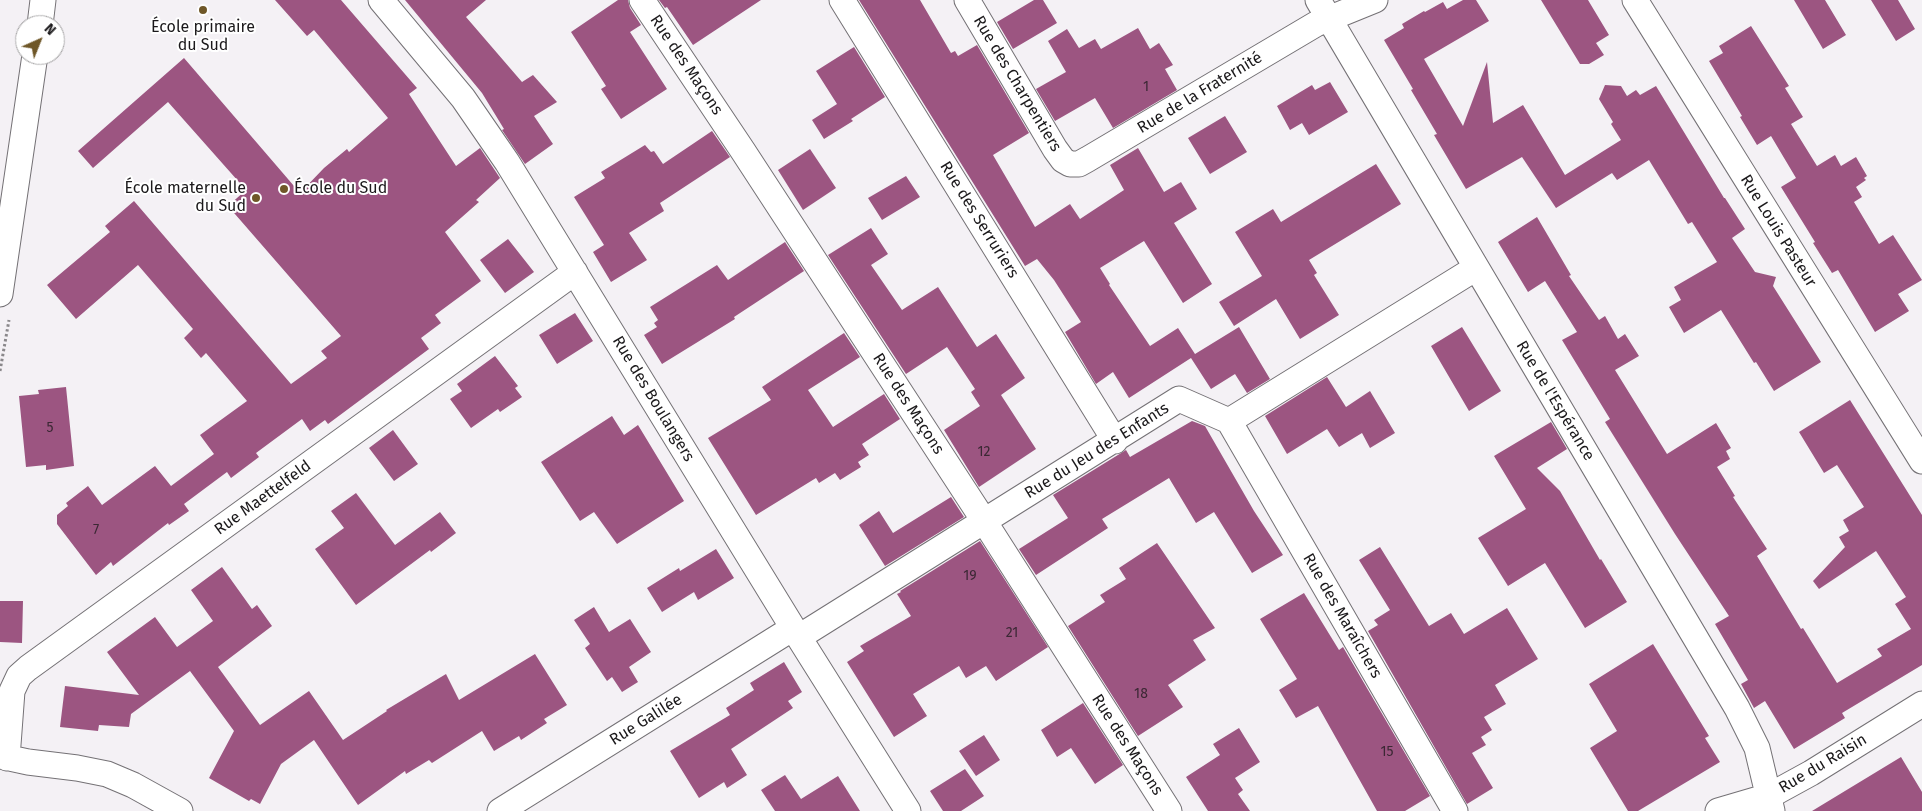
<!DOCTYPE html>
<meta charset="utf-8">
<style>
body{margin:0}
#map{position:relative;width:1922px;height:811px;overflow:hidden;background:#f4f1f5;font-family:"Fira Sans",sans-serif}
canvas{display:block}
.north{position:absolute;left:15px;top:15px;width:50px;height:50px;box-sizing:border-box;background:#fff;border:1px solid #a4a3a4;border-radius:50%;rotate:44deg;font-size:14px;font-weight:700;line-height:20px;text-align:center;color:#1b191b}
.north::after{content:'';display:block;margin:auto;width:18px;height:22px;background:#6f5728;clip-path:polygon(50% 0,100% 100%,50% 72%,0 100%)}
</style>
<div id="map">
<canvas width="1922" height="811"></canvas>
<div class="north">N</div>
</div>
<script>
const g = document.querySelector('canvas').getContext('2d');
g.lineJoin = 'round';
function fillPath(path, color) { g.fillStyle = color; g.fill(path, 'evenodd'); }
const toPath = rows => new Path2D(rows.map(r => 'M' + r).join(''));
function strokePath(path, color, width, dash) { g.strokeStyle = color; g.lineWidth = width; g.lineCap = dash ? 'butt' : 'round'; g.setLineDash(dash || []); g.stroke(path); }
function label(font, color, halo, rows, align = 'center') {
  g.font = font + ' "Fira Sans",sans-serif'; g.lineWidth = 4; g.setLineDash([]); g.textBaseline = 'middle'; g.strokeStyle = halo; g.fillStyle = color; for (const [text, x, y, turn = 0] of rows) {
    g.save(); g.translate(x, y); g.rotate((+turn || 0) * Math.PI / 180); g.textAlign = isNaN(turn) ? turn : align; if (halo) g.strokeText(text, 0, 0); g.fillText(text, 0, 0); g.restore();
  }
}
fillPath(toPath([
 [275,0,341,0,417,88,409,94,456,166,480,148,500,178,476,200,479,202,445,232,481,281,435,315,441,323,421,338,429,349,328,424,325,420,310,431,302,419,256,453,259,457,231,478,227,472,184,504,189,511,169,525,168,523,113,566,111,562,96,575,57,524,57,515,68,506,66,503,88,486,102,505,155,466,171,486,214,454,200,435,247,401,206,353,201,358,184,338,193,329,138,265,76,319,47,285,110,232,105,226,134,201,291,384,327,358,321,351,341,336,228,206,246,190,168,102,93,168,78,151,184,58,300,193,324,168,347,149,349,152,388,118,314,30,307,36],
 [405,0,486,0,466,17,522,82,533,75,557,102,534,116,553,144,525,164,502,130,504,129,482,93],
 [618,0,628,0,630,8,641,25,630,32,667,89,621,119,601,89,606,86,571,32],
 [659,0,761,0,693,45,667,7,665,8],
 [859,0,920,0,951,53,955,51,958,56,977,45,1029,133,993,155,1035,227,1070,204,1080,219,1124,190,1110,165,1138,148,1164,192,1181,182,1197,209,1174,223,1212,284,1183,303,1144,241,1100,268,1110,284,1109,285,1150,346,1178,328,1195,354,1239,327,1270,379,1247,393,1235,374,1211,389,1191,358,1129,398,1113,372,1096,384,1065,332,1081,322,1054,280,1037,259,1025,266],
 [1034,0,1043,0,1057,23,1013,49,997,22],
 [1463,0,1476,0,1489,21,1424,59,1463,126,1487,62,1493,123,1523,105,1565,175,1621,140,1611,124,1613,122,1599,99,1605,85,1621,86,1627,96,1636,90,1640,95,1656,86,1724,198,1725,198,1745,229,1732,238,1755,272,1776,277,1773,286,1821,362,1774,391,1756,362,1754,363,1721,310,1684,333,1669,307,1681,300,1674,287,1717,262,1692,222,1688,224,1649,160,1617,180,1612,173,1556,208,1522,157,1466,189,1434,135,1437,134,1411,90,1413,89,1384,40,1404,28,1402,24,1424,11,1425,12,1443,2,1447,9],
 [1541,0,1588,0,1609,35,1596,43,1604,55,1589,64,1580,64],
 [1794,0,1825,0,1846,35,1823,49],
 [1871,0,1898,0,1915,29,1896,41],
 [1751,26,1789,86,1785,88,1803,117,1791,124,1817,166,1835,155,1841,166,1856,157,1867,176,1864,178,1866,180,1856,187,1862,197,1854,202,1879,244,1893,235,1922,280,1898,294,1909,311,1875,332,1838,270,1832,273,1813,243,1815,242,1781,187,1796,178,1771,136,1757,145,1740,117,1742,116,1709,61,1723,53,1719,46],
 [1138,28,1150,49,1159,43,1173,65,1165,69,1177,90,1113,128,1095,98,1055,121,1036,89,1066,72,1048,41,1067,29,1079,48,1095,39,1101,49],
 [854,47,885,97,851,119,853,121,824,139,812,120,837,104,816,71],
 [1330,82,1348,112,1309,135,1302,123,1290,130,1277,106,1312,85,1315,90],
 [1225,116,1247,152,1210,174,1188,138],
 [712,131,730,157,660,203,664,211,629,233,647,260,611,282,593,252,604,245,574,197,605,178,601,172,645,145,651,152,654,151,663,164],
 [810,149,836,188,803,210,778,170],
 [1376,164,1401,204,1309,260,1317,273,1314,275,1339,315,1300,339,1276,299,1234,326,1219,302,1262,276,1235,232,1273,209,1281,222],
 [906,176,920,197,882,220,868,198],
 [1537,217,1571,275,1569,276,1599,320,1605,316,1618,339,1625,334,1639,356,1615,370,1667,454,1716,423,1731,448,1726,451,1730,459,1717,467,1735,496,1733,497,1767,549,1757,556,1801,629,1803,628,1837,683,1882,656,1877,649,1911,629,1895,604,1906,597,1876,551,1819,589,1813,581,1845,547,1839,537,1849,531,1843,520,1864,507,1837,465,1824,473,1799,432,1850,400,1922,515,1922,665,1842,713,1845,718,1794,749,1765,701,1754,708,1741,684,1748,680,1715,624,1729,616,1675,534,1605,422,1610,419,1562,340,1577,332,1545,281,1528,292,1498,242],
 [871,228,888,254,871,265,902,310,938,287,977,347,996,334,1025,378,1001,395,1036,449,979,487,944,430,980,406,971,392,975,389,947,347,906,374,828,255],
 [508,239,534,272,505,293,480,260],
 [785,242,804,271,734,317,735,319,662,364,644,335,657,327,654,323,658,320,650,307,717,265,728,280],
 [575,313,593,341,557,364,539,335],
 [1462,327,1501,391,1469,411,1431,346],
 [844,333,860,357,808,390,833,427,884,394,900,419,862,444,869,455,858,462,861,467,840,480,835,473,819,483,816,478,756,515,708,438,771,400,762,387],
 [495,356,518,386,515,388,522,397,500,412,498,409,471,428,450,399,462,391,457,384],
 [1327,377,1346,407,1370,391,1395,433,1370,448,1362,433,1339,447,1327,429,1287,454,1265,416],
 [66,387,74,466,46,470,46,465,26,467,19,396,39,394,38,390],
 [612,416,624,435,638,425,684,501,617,544,594,512,580,521,541,462],
 [1192,421,1205,426,1254,511,1283,555,1252,573,1214,512,1196,523,1169,478,1102,519,1108,528,1036,575,1019,549,1068,518,1053,495,1126,450,1130,457],
 [1551,422,1567,449,1537,468,1560,491,1600,560,1601,559,1627,602,1585,628,1545,563,1508,586,1478,538,1526,509,1494,456],
 [393,430,418,464,394,481,369,448],
 [356,493,395,545,440,512,456,533,431,552,430,550,356,605,315,549,344,528,331,511],
 [951,497,964,517,885,566,859,525,879,511,893,533],
 [980,541,1048,647,996,681,986,666,966,678,959,666,913,694,927,716,894,737,847,662,864,651,860,646,911,616,897,594,901,592,900,591],
 [1157,543,1215,628,1193,640,1206,660,1168,685,1183,707,1138,736,1068,626,1105,602,1100,595,1126,579,1119,568],
 [1380,547,1429,626,1451,613,1464,634,1507,608,1538,659,1495,685,1506,704,1484,717,1492,730,1481,737,1486,745,1472,753,1493,788,1467,804,1368,631,1378,625,1374,620,1390,610,1359,560],
 [716,549,734,578,698,600,694,592,662,612,647,588,679,568,680,571],
 [222,567,252,609,257,605,272,626,218,667,260,725,309,691,343,740,387,711,386,710,446,674,459,700,535,654,567,705,544,719,547,723,521,740,519,736,494,751,482,731,432,763,429,760,406,774,405,771,358,805,314,740,281,764,260,804,251,799,249,801,209,778,234,731,190,671,131,714,129,727,99,725,98,731,60,727,65,686,139,695,107,652,155,617,177,647,213,621,191,590],
 [1304,593,1339,650,1343,647,1430,796,1405,811,1377,811,1318,706,1296,718,1279,690,1297,679,1260,619],
 [0,601,23,601,22,643,0,642],
 [594,607,609,632,630,619,651,652,629,667,638,682,622,692,612,677,607,681,585,648,590,644,574,620],
 [1653,644,1709,736,1705,738,1720,762,1638,811,1628,811,1590,748,1617,731,1589,684],
 [784,662,802,692,788,701,793,708,731,749,747,775,727,788,724,782,699,798,670,751,730,715,726,708,754,690,750,683],
 [1083,703,1123,765,1095,784,1071,748,1057,757,1041,730],
 [1239,728,1260,762,1235,778,1243,790,1238,794,1250,811,1208,811,1186,777,1220,755,1213,744],
 [984,735,1000,760,976,776,959,751],
 [1901,757,1922,792,1922,811,1812,811],
 [965,769,984,796,961,811,943,811,930,791],
 [785,775,801,799,838,776,860,811,775,811,761,790]
]), '#9c5581');
const minor = toPath([
 [381,0,463,98,507,162,793,628,908,811],
 [642,0,743,151,977,510,1169,811],
 [842,0,1115,441],
 [967,0,1055,149,1063,160,1070,164,1079,164,1088,159,1316,24,1375,0],
 [1318,0,1737,708,1757,748,1772,811],
 [1635,0,1922,461],
 [40,25,43,0],
 [0,294,35,55],
 [1229,421,1455,811],
 [799,637,1179,399,1229,421,1476,268],
 [0,756,28,762,77,768,107,774,133,785,180,811],
 [7,758,12,691,19,676,28,668,575,272],
 [500,811,793,628],
 [1718,811,1769,796,1811,773,1922,704]
]);
strokePath(minor, '#747175', 27);
strokePath(toPath([
 [0,371,9,320]
]), '#8a888b', 3, [2.5, 2.5]);
strokePath(minor, '#fff', 25);
for (const [x, y, r, color] of [
 [203,10,5,"#6f5728"],
 [284,189,5,"#6f5728"],
 [256,198,5,"#6f5728"]
]) { const dot = new Path2D(); dot.arc(x, y, r, 0, 2 * Math.PI); g.fillStyle = color; g.fill(dot); strokePath(dot, '#fff', 2); }
label('14px', '#3b2834', null, [
 ["1",1146,87],
 ["5",50,428],
 ["12",984,452],
 ["7",96,530],
 ["19",970,576],
 ["21",1012,633],
 ["18",1141,694],
 ["15",1387,752]
]);
label('16px', '#1b191b', '#fff', [
 ["École primaire",203,28],
 ["du Sud",203,46],
 ["École maternelle",246,189,"right"],
 ["du Sud",246,207,"right"],
 ["École du Sud",294,189,"left"]
]);
label('16px', '#1b191b', '#fff', [
 ["Rue des Maçons",686,65,56],
 ["Rue des Charpentiers",1017,84,59],
 ["Rue de la Fraternité",1200,93,-31],
 ["Rue des Serruriers",979,220,58],
 ["Rue Louis Pasteur",1778,231,58],
 ["Rue des Boulangers",653,399,59],
 ["Rue de l'Espérance",1555,401,59],
 ["Rue des Maçons",908,404,57],
 ["Rue du Jeu des Enfants",1097,451,-32],
 ["Rue Maettelfeld",263,498,-36],
 ["Rue des Maraîchers",1342,616,60],
 ["Rue Galilée",646,720,-32],
 ["Rue des Maçons",1127,745,57],
 ["Rue du Raisin",1823,764,-31]
]);
</script>
